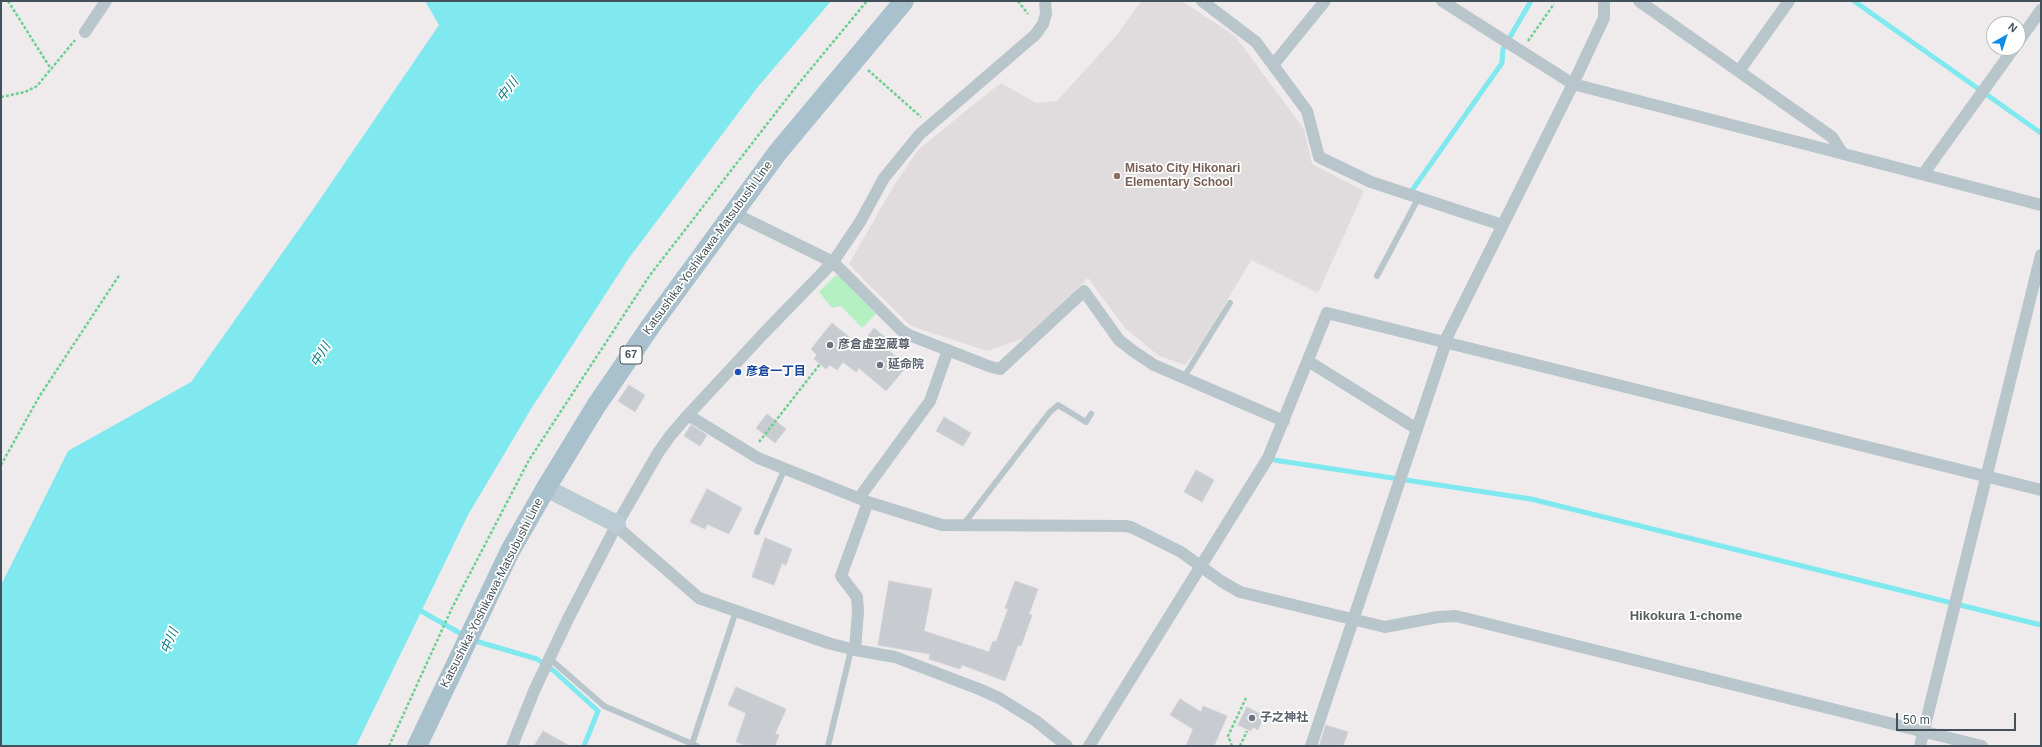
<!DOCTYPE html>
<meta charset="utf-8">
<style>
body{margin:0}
#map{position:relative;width:2042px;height:747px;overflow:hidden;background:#efebec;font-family:Arial,sans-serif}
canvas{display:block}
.frame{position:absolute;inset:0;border:2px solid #43525a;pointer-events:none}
.north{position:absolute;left:1986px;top:16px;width:40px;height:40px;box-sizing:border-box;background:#fff;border:1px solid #b4babd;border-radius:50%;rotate:39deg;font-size:11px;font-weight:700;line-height:16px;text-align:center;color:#43525a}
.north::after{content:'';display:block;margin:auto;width:14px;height:18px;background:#0f8ce5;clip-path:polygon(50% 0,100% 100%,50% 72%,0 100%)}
.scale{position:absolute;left:1896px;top:713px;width:120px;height:18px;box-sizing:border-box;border:2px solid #43525a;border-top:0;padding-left:5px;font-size:12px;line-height:14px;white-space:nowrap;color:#43525a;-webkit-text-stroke:3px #fff;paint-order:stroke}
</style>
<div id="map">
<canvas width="2042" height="747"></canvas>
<div class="frame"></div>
<div class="north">N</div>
<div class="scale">50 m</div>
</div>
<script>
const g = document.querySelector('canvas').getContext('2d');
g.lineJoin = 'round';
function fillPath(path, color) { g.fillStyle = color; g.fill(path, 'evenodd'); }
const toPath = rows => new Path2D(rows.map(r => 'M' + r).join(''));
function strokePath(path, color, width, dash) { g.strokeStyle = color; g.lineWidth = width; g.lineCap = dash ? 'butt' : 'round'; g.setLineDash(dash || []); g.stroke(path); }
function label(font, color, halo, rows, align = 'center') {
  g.font = font + ' Arial,"Noto Sans JP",sans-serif'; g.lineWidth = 3.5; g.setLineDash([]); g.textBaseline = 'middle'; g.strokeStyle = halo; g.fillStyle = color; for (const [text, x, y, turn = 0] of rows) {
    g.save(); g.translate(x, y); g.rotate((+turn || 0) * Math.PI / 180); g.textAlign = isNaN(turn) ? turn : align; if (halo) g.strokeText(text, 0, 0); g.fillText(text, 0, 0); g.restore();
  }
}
fillPath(toPath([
 [1141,1,1182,1,1235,36,1304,129,1312,164,1364,191,1318,293,1251,260,1202,343,1185,365,1159,356,1125,328,1088,278,1025,338,987,351,911,326,866,282,849,264,893,187,918,150,974,104,1001,83,1036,103,1057,101,1117,35]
]), '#e0dcde');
fillPath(toPath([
 [835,276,839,276,876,314,862,328,841,306,832,308,819,292]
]), '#b5f0c3');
fillPath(toPath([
 [425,1,831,1,757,88,629,258,531,409,468,515,356,746,1,746,1,585,68,451,191,382,314,208,439,25]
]), '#80e9f0');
strokePath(toPath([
 [1854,1,2041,133],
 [1413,189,1502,63,1503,49,1531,1],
 [1274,460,1531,499,2041,625],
 [421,611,465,636],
 [472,640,537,659,554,671,598,711,584,746]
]), '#80e9f0', 5);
const building = toPath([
 [832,323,860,346,874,328,892,343,887,349,907,366,886,391,859,368,856,372,843,362,837,370,830,365,826,369,814,359,817,355,811,349,832,323],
 [629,385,645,395,635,412,618,401,629,385],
 [767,414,786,429,775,443,756,428,767,414],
 [944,417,971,433,963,446,936,431,944,417],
 [691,425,707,435,700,446,684,436,691,425],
 [1196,470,1214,480,1202,502,1184,492,1196,470],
 [707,489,742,508,729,534,707,524,705,529,690,522,707,489],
 [765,538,792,549,786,565,782,563,774,585,752,577,765,538],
 [889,581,932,589,924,631,989,652,993,641,996,642,1008,609,1005,608,1015,581,1038,589,1029,614,1032,615,1021,646,1018,645,1005,681,962,665,960,669,929,659,930,654,878,645,889,581],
 [736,687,786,709,775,734,779,735,775,746,748,746,736,742,746,713,728,705,736,687],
 [1180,699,1201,712,1203,706,1227,716,1214,746,1186,746,1193,729,1170,715,1180,699],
 [1247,707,1264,716,1258,730,1253,727,1251,731,1238,725,1247,707],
 [1326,725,1348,732,1343,746,1319,746,1326,725],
 [543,731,570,746,534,746,543,731]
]);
fillPath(building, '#c8ccd1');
strokePath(building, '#cfd3d8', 1);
strokePath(toPath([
 [8,1,51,69],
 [1018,1,1028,14],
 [1528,41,1554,4],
 [868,70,921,117],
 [1,97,25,92,37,86,75,40],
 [759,442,820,364],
 [1,465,39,397,120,274],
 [389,746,452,608,529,460,650,275,795,88,867,1],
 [1232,746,1228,736,1246,698],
 [1240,746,1247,731]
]), '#6cd090', 2.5, [3, 2]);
strokePath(toPath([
 [1377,276,1419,197],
 [1184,377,1230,303],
 [963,525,1049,413,1058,405,1086,422,1091,414],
 [757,532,785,468],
 [549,658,604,706,697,746],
 [692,744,736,611],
 [828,746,851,650]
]), '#b8c6cc', 6);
strokePath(toPath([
 [1202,1,1256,42,1307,111,1319,157,1371,182,1502,225],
 [1442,1,1573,84,2041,205],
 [1639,1,1832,137,1843,154],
 [85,32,106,1],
 [2018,42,2041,10],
 [1273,65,1325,1],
 [1739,71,1789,1],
 [1924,173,2014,48],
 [733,213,833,262,901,330,909,335,991,367,1000,369,1084,291,1119,340,1133,351,1154,365,1284,421],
 [1445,341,1573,84,1604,18,1604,1],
 [1308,361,1417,429],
 [688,415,758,458,868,502,942,525,1125,526,1131,527,1181,552,1221,581,1240,592,1385,627,1438,617,1456,616,1982,746],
 [859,498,930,401,948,350],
 [616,526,699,598,828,643,855,650,895,657,979,689,999,698,1036,721,1067,746],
 [855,650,858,611,857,597,841,576,868,502],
 [512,746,534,691,568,619,617,524,658,453,670,436,688,415,765,332,833,262,860,222,884,178,920,134,1035,35,1043,24,1046,14,1045,1],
 [1089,746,1268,458,1327,313,2041,490],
 [1311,746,1446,342],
 [1920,746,2041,255]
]), '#b8c6cc', 12);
strokePath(toPath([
 [546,488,617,524]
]), '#bacbd4', 18);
strokePath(toPath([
 [417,746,510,551,546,488,596,406,652,324,778,152,904,1]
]), '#a9c0cd', 20);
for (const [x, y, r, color] of [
 [1117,176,4,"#8d6e63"],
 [830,345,4,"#6b7280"],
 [880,365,4,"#6b7280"],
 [738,372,4,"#1a4fb4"],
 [1252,718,4,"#6b7280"]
]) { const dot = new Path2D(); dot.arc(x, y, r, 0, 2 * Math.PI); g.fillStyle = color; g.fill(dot); strokePath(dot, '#fff', 1.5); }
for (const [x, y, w] of [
 [631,355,22]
]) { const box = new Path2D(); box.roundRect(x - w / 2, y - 9, w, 18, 3); g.fillStyle = '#fff'; g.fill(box); strokePath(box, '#43525a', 1); }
label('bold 11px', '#43525a', null, [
 ["67",631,355]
]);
label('bold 12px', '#785e54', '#fff', [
 ["Misato City Hikonari",1125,169],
 ["Elementary School",1125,183]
], 'left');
label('12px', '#43525a', '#fff', [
 ["Katsushika-Yoshikawa-Matsubushi Line",708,248,-54],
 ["Katsushika-Yoshikawa-Matsubushi Line",492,593,-63]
]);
label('bold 12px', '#5b616d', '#fff', [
 ["彦倉虚空蔵尊",838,345],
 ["延命院",888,365],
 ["子之神社",1260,718]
], 'left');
label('bold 12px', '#164399', '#fff', [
 ["彦倉一丁目",746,372]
], 'left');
label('italic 13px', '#087d84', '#fff', [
 ["中川",508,90,-52],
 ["中川",321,355,-58],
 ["中川",170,641,-67]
]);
label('bold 13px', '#585d61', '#fff', [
 ["Hikokura 1-chome",1686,616]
]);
</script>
